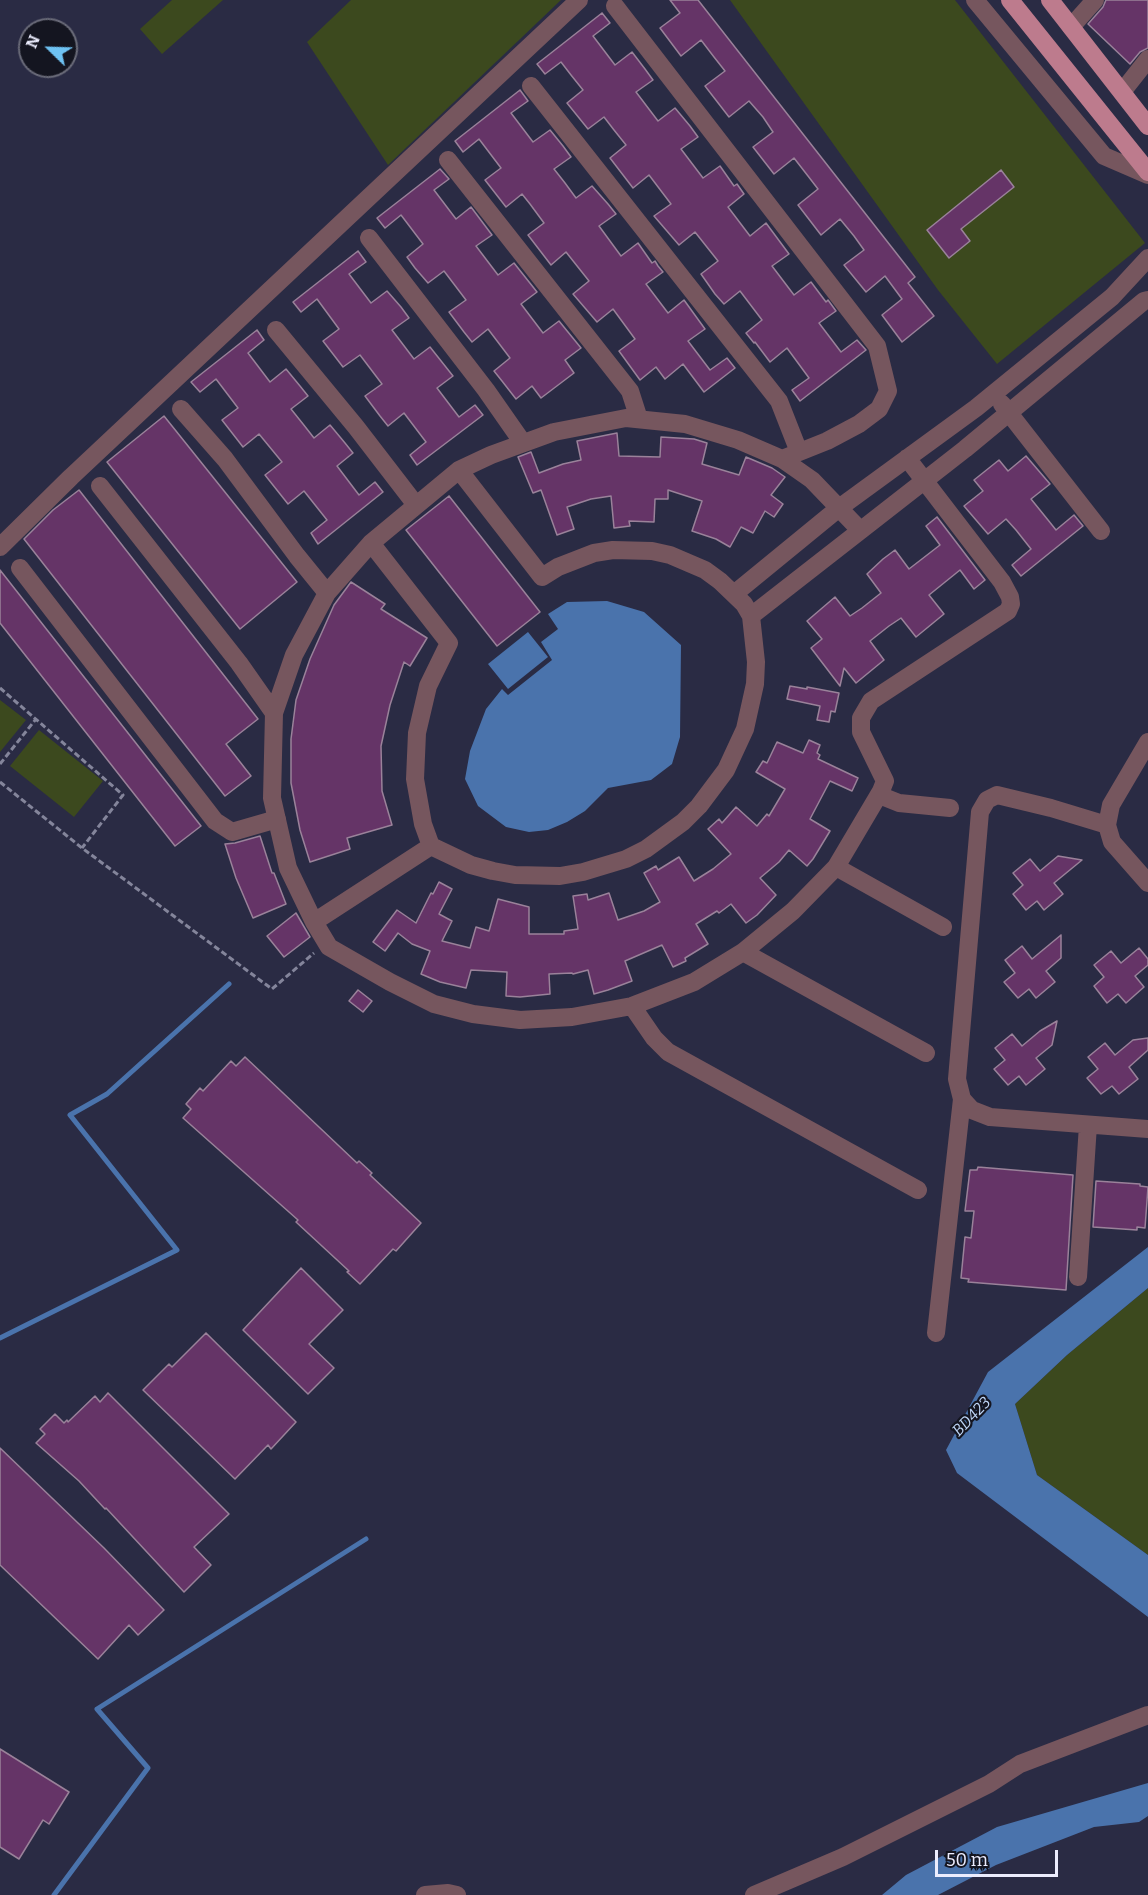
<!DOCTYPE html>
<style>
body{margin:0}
#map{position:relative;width:1148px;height:1895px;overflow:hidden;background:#2a2b44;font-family:Bitter,serif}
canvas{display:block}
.north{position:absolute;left:18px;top:18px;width:60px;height:60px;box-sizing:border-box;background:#141520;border:2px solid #6a6b79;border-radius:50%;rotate:293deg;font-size:16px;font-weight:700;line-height:24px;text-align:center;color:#ecedfe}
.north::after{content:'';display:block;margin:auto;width:21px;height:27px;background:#6ec2f3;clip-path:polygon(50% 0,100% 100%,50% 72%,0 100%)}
.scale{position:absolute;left:935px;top:1850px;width:123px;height:27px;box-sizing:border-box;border:3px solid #ecedfe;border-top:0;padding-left:8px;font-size:18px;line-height:21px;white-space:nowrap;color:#ecedfe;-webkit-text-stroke:4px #141520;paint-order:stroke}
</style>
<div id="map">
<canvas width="1148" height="1895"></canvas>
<div class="north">N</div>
<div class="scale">50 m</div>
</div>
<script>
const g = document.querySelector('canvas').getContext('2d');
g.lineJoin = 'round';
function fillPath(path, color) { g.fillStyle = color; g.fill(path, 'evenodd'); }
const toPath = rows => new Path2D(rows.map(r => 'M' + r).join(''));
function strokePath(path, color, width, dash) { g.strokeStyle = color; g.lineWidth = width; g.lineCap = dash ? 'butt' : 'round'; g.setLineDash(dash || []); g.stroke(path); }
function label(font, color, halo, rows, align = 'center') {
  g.font = font + ' Bitter,serif'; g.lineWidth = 4.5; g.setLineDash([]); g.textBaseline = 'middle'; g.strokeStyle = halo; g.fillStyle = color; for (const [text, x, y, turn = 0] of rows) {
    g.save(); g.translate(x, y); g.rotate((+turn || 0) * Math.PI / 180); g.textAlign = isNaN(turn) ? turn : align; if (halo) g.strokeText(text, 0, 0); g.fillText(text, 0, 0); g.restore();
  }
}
fillPath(toPath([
 [172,0,223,0,162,54,140,29],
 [351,0,561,0,388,165,307,42],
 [730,0,955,0,1145,243,997,364,938,290],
 [0,700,26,720,0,752],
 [39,730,103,781,74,817,10,766],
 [1148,1288,1148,1555,1037,1475,1015,1404,1067,1355]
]), '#3c491e');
fillPath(toPath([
 [607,601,644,612,681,645,680,737,672,764,651,780,608,788,585,811,567,822,548,830,529,832,506,827,478,806,465,779,470,751,486,709,502,689,508,695,552,660,541,642,558,629,548,614,567,602],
 [528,632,548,657,508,689,488,664],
 [1148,1247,1148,1288,1067,1355,1015,1404,1037,1475,1148,1555,1148,1617,957,1473,946,1450,988,1372],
 [1148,1783,1148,1816,1139,1822,1094,1827,996,1865,938,1895,882,1895,906,1875,997,1827]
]), '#4a73ac');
strokePath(toPath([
 [0,1338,177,1250,70,1115,107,1094,229,984],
 [54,1895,148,1768,97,1709,366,1539]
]), '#4a73ac', 5);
const building = toPath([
 [670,0,698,0,915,277,908,283,934,316,902,342,882,315,902,299,885,276,866,292,844,265,864,250,854,236,840,219,821,235,798,205,818,189,808,176,794,158,774,174,753,147,773,132,763,117,749,101,729,117,705,86,725,71,714,57,701,40,681,56,660,28,680,13,670,0],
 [1106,0,1148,0,1148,48,1140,52,1130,64,1088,24,1103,7,1106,0],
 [602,13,610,23,593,36,615,65,632,52,645,69,653,80,636,92,658,121,675,108,690,126,698,137,681,149,703,178,720,166,734,186,737,184,744,194,728,207,750,236,766,223,789,254,772,266,794,295,811,282,826,302,828,300,836,311,819,323,841,352,857,340,866,350,800,401,792,390,809,378,787,348,770,362,755,342,754,343,746,333,762,320,740,291,724,304,715,294,701,274,718,261,695,232,679,245,654,216,671,204,649,175,633,188,610,158,626,145,614,130,604,117,588,129,567,103,583,90,571,75,561,62,545,74,537,64,602,13],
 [520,90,528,101,511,113,533,142,550,130,563,146,571,157,554,169,565,183,576,198,592,186,608,204,616,214,599,226,621,256,638,243,652,263,655,261,658,266,663,272,646,284,668,313,684,300,705,329,688,341,710,370,727,358,735,368,704,392,683,364,665,379,656,367,640,380,619,351,635,339,613,309,597,322,573,294,589,281,566,252,551,265,528,235,544,223,530,204,522,194,506,207,485,180,501,168,479,139,463,152,455,141,520,90],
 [440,169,449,179,434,190,456,219,471,207,492,235,476,246,498,275,514,263,537,292,521,304,543,333,559,321,581,348,565,360,574,373,541,398,532,386,516,399,502,381,494,371,510,358,488,329,472,342,464,332,449,312,466,300,444,271,428,283,415,268,407,257,423,244,401,215,385,228,377,218,440,169],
 [1001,170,1014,187,961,229,970,241,949,258,927,230,1001,170],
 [358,251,366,262,349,274,371,303,387,291,401,307,409,318,392,330,414,359,430,347,453,376,437,388,459,417,475,405,483,415,417,465,410,455,426,442,404,413,388,426,380,416,365,396,382,384,360,355,343,367,323,341,339,329,317,299,301,312,293,302,358,251],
 [257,330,264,340,248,353,270,382,286,369,300,386,308,396,291,409,303,424,314,438,330,425,345,443,353,453,337,466,359,495,375,482,383,492,318,544,311,533,327,520,304,491,288,504,265,475,282,462,259,434,243,447,222,420,238,408,216,379,200,392,191,382,257,330],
 [164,416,297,582,240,629,107,462,164,416],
 [617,433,619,456,660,457,661,437,694,439,707,443,702,464,739,475,746,457,772,468,785,477,771,495,783,504,774,517,765,511,753,533,741,527,730,547,716,539,692,531,702,501,668,490,668,499,655,499,654,522,629,521,630,526,614,528,611,496,591,499,567,507,574,529,557,535,541,490,533,493,518,457,531,452,539,473,563,464,581,460,577,441,617,433],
 [1026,456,1050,484,1031,499,1048,520,1056,530,1074,515,1083,526,1021,576,1012,565,1031,549,1016,530,1006,519,988,534,964,506,983,491,974,480,999,460,1008,471,1026,456],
 [79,490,258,719,226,744,251,776,225,796,24,539,53,510,79,490],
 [449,496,540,612,497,646,406,530,449,496],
 [937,517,985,580,974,589,960,570,929,595,944,614,916,637,901,618,889,626,870,641,884,660,856,683,844,668,840,686,811,648,822,639,807,621,835,597,850,616,862,608,881,593,867,574,883,559,895,550,909,569,940,545,926,526,937,517],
 [0,570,201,826,175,846,0,623,0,570],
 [351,582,385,604,381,609,427,638,410,666,404,662,390,705,381,746,382,791,392,825,347,838,350,849,310,862,300,830,291,783,291,739,296,700,310,659,334,605,351,582],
 [790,686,807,689,807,687,839,693,835,712,831,711,829,722,817,720,820,706,787,699,790,686],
 [809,740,820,745,817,753,820,755,818,759,858,778,852,791,830,781,810,819,830,831,813,859,807,866,789,850,779,862,760,878,776,895,757,915,746,923,731,904,719,913,717,911,696,924,708,944,685,958,686,961,673,967,662,945,625,961,632,981,608,990,594,994,588,970,573,974,572,973,549,974,550,994,520,997,506,996,507,972,471,970,466,988,440,982,421,974,430,951,412,944,398,933,385,951,373,942,397,910,416,923,431,893,433,894,439,882,452,889,439,914,452,921,442,941,470,948,476,927,489,931,498,899,529,907,529,934,564,934,564,931,578,929,573,896,587,894,588,900,609,893,618,920,644,911,660,902,644,873,656,866,658,870,679,857,694,881,713,869,731,854,708,829,719,819,722,823,736,807,757,826,767,814,769,816,785,789,756,772,763,761,767,763,777,742,803,753,809,740],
 [260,836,272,873,274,873,286,904,253,918,236,878,225,844,235,843,260,836],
 [1058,856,1082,860,1054,883,1063,894,1044,910,1037,901,1026,910,1013,894,1023,885,1013,873,1030,859,1040,871,1058,856],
 [296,913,310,937,284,957,267,936,296,913],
 [1061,935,1061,958,1046,971,1055,982,1036,998,1029,989,1018,998,1004,982,1015,973,1005,960,1022,946,1032,959,1061,935],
 [1139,948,1148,959,1148,965,1135,976,1144,987,1126,1003,1118,994,1107,1003,1094,986,1104,977,1094,965,1111,951,1121,963,1139,948],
 [358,990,372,1001,363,1012,349,1001,358,990],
 [1057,1021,1052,1045,1036,1058,1045,1069,1026,1085,1019,1076,1008,1085,994,1069,1005,1060,995,1048,1012,1034,1022,1046,1040,1031,1057,1021],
 [1148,1038,1148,1050,1129,1067,1138,1079,1119,1094,1112,1086,1101,1094,1087,1078,1098,1069,1088,1057,1105,1043,1115,1055,1133,1040,1148,1038],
 [245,1057,357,1163,359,1161,372,1173,370,1175,421,1223,396,1251,393,1249,360,1284,347,1272,349,1271,296,1222,298,1220,183,1118,191,1109,186,1104,200,1088,203,1091,231,1061,236,1066,245,1057],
 [978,1167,1073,1175,1066,1290,968,1282,969,1279,961,1278,965,1237,971,1238,974,1211,965,1211,970,1170,977,1170,978,1167],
 [1096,1181,1140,1184,1140,1186,1148,1187,1145,1228,1137,1227,1137,1230,1093,1227,1096,1181],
 [301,1268,343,1310,309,1344,334,1368,308,1394,243,1330,301,1268],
 [206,1333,296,1422,271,1449,268,1445,235,1479,143,1390,169,1364,172,1367,206,1333],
 [108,1393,229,1514,194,1547,211,1565,184,1592,106,1508,105,1509,79,1481,36,1443,45,1434,40,1429,55,1414,64,1423,67,1420,68,1422,95,1396,100,1402,108,1393],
 [0,1448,104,1548,164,1610,138,1635,129,1625,98,1659,0,1565,0,1448],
 [0,1749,69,1792,49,1824,43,1820,19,1859,0,1847,0,1749]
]);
fillPath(building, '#653467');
strokePath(building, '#9a829a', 1.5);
strokePath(toPath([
 [0,688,123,795,82,848],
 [0,764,36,719],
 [0,782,82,848,272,989,314,953]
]), '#84859b', 3, [6, 3]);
strokePath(toPath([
 [975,0,1104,156,1148,175],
 [615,6,877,346,888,391,879,409,859,424,827,441,782,459],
 [1071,27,1095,0],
 [531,86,779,401,799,452],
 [1122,92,1148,59],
 [448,160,630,391,639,419],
 [369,238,486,390,523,443],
 [276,330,356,427,416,505],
 [1002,404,1101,531],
 [181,409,225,459,297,556,327,593],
 [100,486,239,663,274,713],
 [371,543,449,643,428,686,417,733,415,779,423,824,431,846,471,865,493,871,515,875,560,876,583,872,626,859,646,849,683,822,699,806,726,770,745,729,755,684,756,662,751,616,744,604,720,581,705,570,670,555,652,551,613,550,594,553,558,567,542,577,459,470],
 [0,547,71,477,579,0],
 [20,568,215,821,232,832,277,819],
 [734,594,839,508,976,408,1112,297,1148,258],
 [751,616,965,449,1144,301,1148,300],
 [1148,742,1111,805,1107,825,1112,842,1148,883],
 [879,795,899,803,950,808],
 [1107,825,1051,808,997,795,987,800,980,812,957,1079,962,1099,972,1110,990,1117,1148,1129],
 [431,846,314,922,288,868,272,798,274,713,294,655,327,593,371,543,459,470,491,455,554,432,626,418,685,424,738,440,782,459,812,480,860,530],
 [836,867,943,927],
 [314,922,329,947,390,982,434,1004,473,1014,520,1020,572,1017,632,1006,694,982,743,952,793,911,836,867,881,791,885,781,861,732,861,718,871,701,1008,611,1011,604,1010,597,1002,582,907,458],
 [743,952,926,1053],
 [632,1006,654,1038,668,1052,918,1190],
 [1078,1277,1088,1125],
 [936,1333,962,1099],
 [425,1895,448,1893,457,1895],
 [754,1895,843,1857,989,1784,1020,1764,1148,1715]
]), '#76565e', 18);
strokePath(toPath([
 [1010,0,1148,172],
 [1050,0,1148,126]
]), '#bd7b8d', 18);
label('italic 16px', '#bfd6f7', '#141520', [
 ["BD423",972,1417,-46]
]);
</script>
